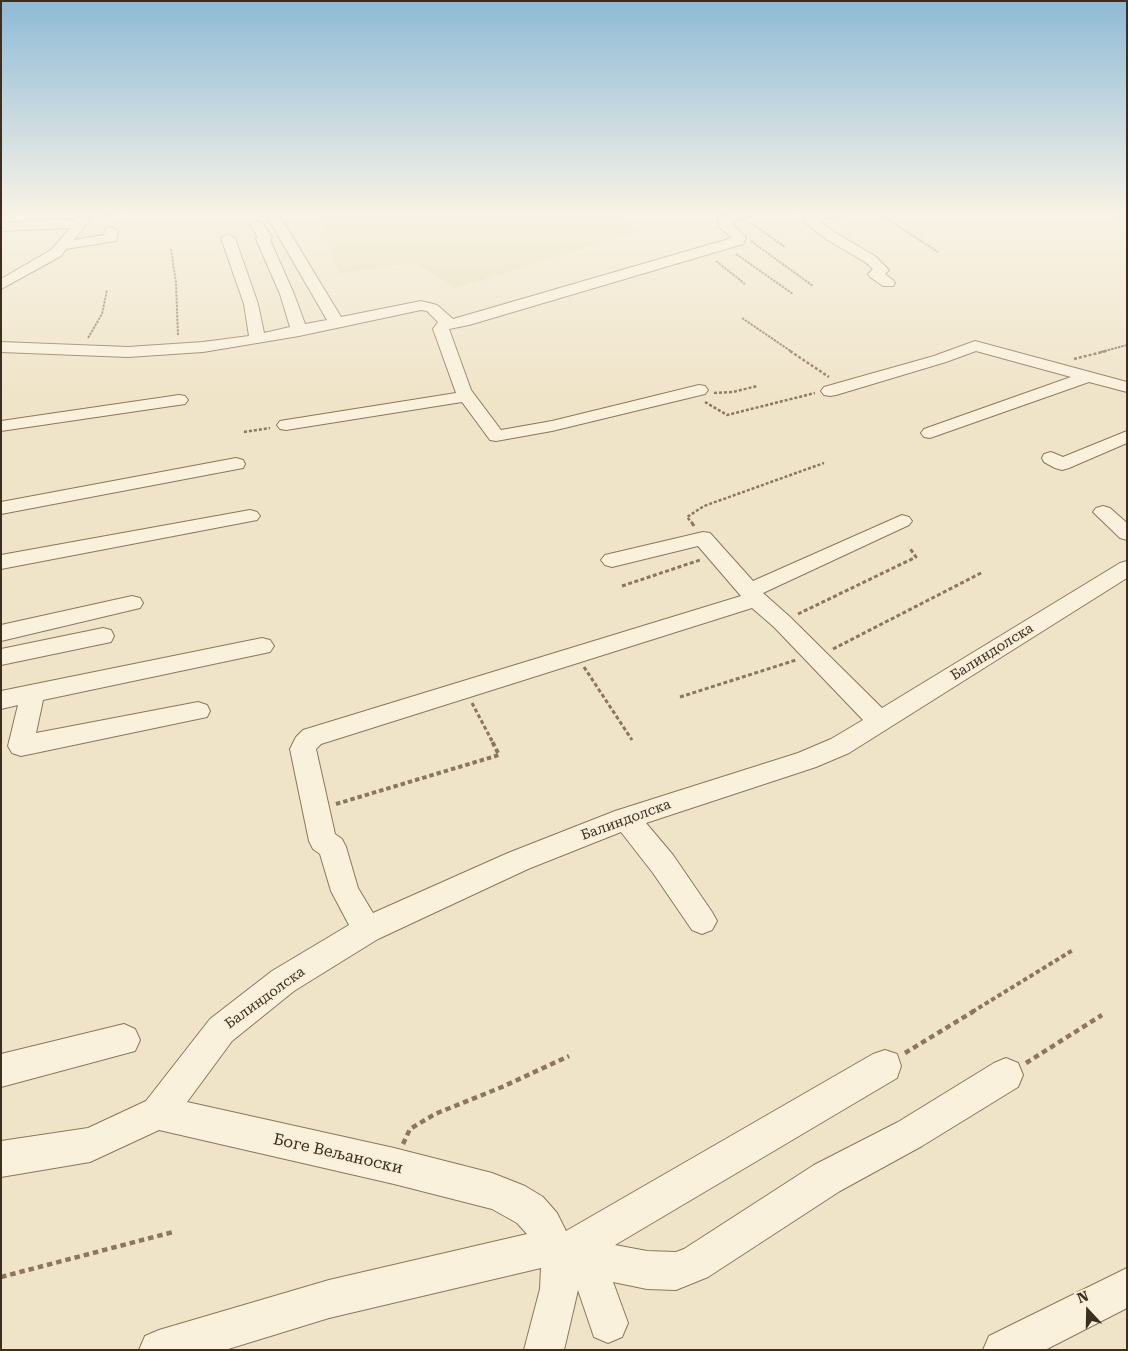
<!DOCTYPE html>
<meta charset="utf-8">
<style>
body{margin:0}
#map{position:relative;width:1128px;height:1351px;overflow:hidden;background:#f0e4c8;font-family:"Roboto Serif",serif}
canvas{display:block}
.frame{position:absolute;inset:0;border:2px solid #3d2e20;pointer-events:none}
.north{position:absolute;left:1063px;top:1286px;width:50px;height:50px;-webkit-text-stroke:4px #f7eed8;paint-order:stroke;rotate:339deg;font-size:14px;font-weight:700;line-height:20px;text-align:center;color:#3d2e20}
.north::after{content:'';display:block;margin:auto;width:18px;height:22px;background:#3d2e20;clip-path:polygon(50% 0,100% 100%,50% 72%,0 100%)}
</style>
<div id="map">
<canvas width="1128" height="1351"></canvas>
<div class="frame"></div>
<div class="north">N</div>
</div>
<script>
const g = document.querySelector('canvas').getContext('2d');
g.lineJoin = 'round';
function fillPath(path, color) { g.fillStyle = color; g.fill(path, 'evenodd'); }
const toPath = rows => new Path2D(rows.map(r => 'M' + r).join(''));
function strokePath(path, color, width, dash) { g.strokeStyle = color; g.lineWidth = width; g.lineCap = dash ? 'butt' : 'round'; g.setLineDash(dash || []); g.stroke(path); }
function label(font, color, halo, rows, align = 'center') {
  g.font = font + ' "Roboto Serif",serif'; g.lineWidth = 4; g.setLineDash([]); g.textBaseline = 'middle'; g.strokeStyle = halo; g.fillStyle = color; for (const [text, x, y, turn = 0] of rows) {
    g.save(); g.translate(x, y); g.rotate((+turn || 0) * Math.PI / 180); g.textAlign = isNaN(turn) ? turn : align; if (halo) g.strokeText(text, 0, 0); g.fillText(text, 0, 0); g.restore();
  }
}
fillPath(toPath([
 [318,213,618,213,639,231,456,288,414,262,339,274]
]), '#e6deb5');
const minor = toPath([
 [82,213,95,213,74,240,104,235,106,228,111,227,118,231,116,241,66,249,61,256,1,289,1,279,51,250,70,228,1,231,1,223,54,219,76,220,82,213],
 [265,213,278,213,341,317,421,301,437,305,453,319,732,238,718,226,718,220,719,217,731,213,752,213,751,216,731,222,746,238,743,244,469,325,449,329,471,390,501,430,552,421,699,385,705,386,708,390,705,394,552,431,496,441,490,440,462,402,286,430,280,429,277,425,280,421,286,420,456,393,433,329,438,322,427,311,421,310,299,336,203,352,128,357,1,352,1,342,128,347,203,342,249,336,244,304,221,238,228,234,235,238,258,304,264,333,290,327,280,294,256,239,258,237,250,225,257,221,262,222,272,237,270,240,294,294,305,324,327,320,265,213],
 [798,213,846,213,840,217,818,220,836,233,875,256,889,270,885,274,893,280,895,283,893,286,883,286,870,277,868,274,873,269,865,262,826,239,803,221,802,216,798,213],
 [1112,213,1127,213,1127,219,1113,216,1112,213],
 [975,341,1127,382,1127,392,1089,382,930,438,924,437,921,433,924,429,1071,377,976,351,946,362,836,395,830,396,824,395,821,391,824,387,934,356,975,341],
 [179,395,185,396,188,400,185,404,1,431,1,421,179,395],
 [1127,431,1127,443,1069,468,1062,470,1055,468,1044,462,1042,458,1044,454,1051,452,1063,457,1127,431],
 [236,458,243,460,245,464,243,468,1,514,1,502,236,458],
 [1103,506,1110,508,1127,523,1127,540,1120,538,1093,512,1096,508,1103,506],
 [250,510,257,512,260,516,257,520,1,569,1,555,250,510],
 [902,515,909,517,912,521,909,525,763,593,790,617,882,708,1120,563,1127,561,1127,578,849,753,816,767,646,823,673,855,712,912,717,921,712,930,702,934,692,930,653,873,621,832,528,869,378,939,294,991,232,1041,187,1102,394,1148,492,1173,525,1186,543,1197,557,1213,566,1231,873,1054,885,1050,897,1054,901,1066,897,1078,615,1245,647,1251,676,1252,684,1249,814,1165,898,1122,994,1063,1006,1058,1018,1063,1023,1075,1018,1087,922,1146,840,1191,708,1277,676,1290,647,1289,613,1282,628,1323,622,1337,608,1343,594,1337,578,1290,564,1350,524,1350,540,1289,541,1268,329,1318,225,1350,139,1350,145,1336,159,1330,329,1280,527,1234,517,1223,492,1209,394,1184,159,1130,90,1162,1,1177,1,1141,88,1128,146,1101,210,1019,272,971,349,925,331,891,320,854,313,849,309,841,290,749,296,737,303,730,741,596,698,546,612,567,605,565,601,560,605,555,703,532,710,533,753,581,902,515],
 [752,608,774,627,863,720,831,739,798,753,615,811,508,853,373,913,358,888,346,847,342,839,335,834,316,749,321,744,752,608],
 [132,596,140,598,143,603,140,608,1,641,1,625,132,596],
 [103,628,111,630,114,636,111,642,1,665,1,649,103,628],
 [262,638,270,640,274,646,270,652,43,700,36,733,198,702,207,705,210,711,207,717,21,756,12,753,8,746,18,705,1,709,1,691,262,638],
 [124,1024,135,1029,140,1040,135,1051,1,1087,1,1054,124,1024],
 [1127,1268,1127,1308,1045,1350,983,1350,989,1336,1127,1268]
]);
strokePath(minor, '#8d765c', 2);
strokePath(toPath([
 [878,213,938,252],
 [99,217,123,213],
 [751,223,785,247],
 [751,241,813,286],
 [171,249,176,283,178,336],
 [736,254,793,294],
 [716,261,745,284],
 [742,318,792,352],
 [88,338,102,314,107,290],
 [1101,352,1127,345]
]), '#8d765c', 2, [2.5, 1]);
strokePath(toPath([
 [790,351,829,377],
 [1074,359,1106,351],
 [714,393,733,392,757,386],
 [705,402,727,415,815,393],
 [244,432,270,428],
 [693,524,687,517,704,506,824,463]
]), '#8d765c', 2.5, [3, 2]);
strokePath(toPath([
 [692,523,694,526],
 [622,586,700,560],
 [798,614,916,557,909,547],
 [833,649,983,572],
 [584,667,632,740],
 [680,697,796,660],
 [472,703,492,741]
]), '#8d765c', 3, [4, 2.5]);
strokePath(toPath([
 [336,804,499,755,491,739],
 [972,1012,1073,950]
]), '#8d765c', 4, [4.5, 3]);
strokePath(toPath([
 [905,1053,974,1011],
 [1026,1063,1102,1015],
 [403,1144,410,1129,435,1114,502,1087,569,1056],
 [1,1277,173,1232]
]), '#8d765c', 4.5, [5.5, 4]);
fillPath(minor, '#faf1dc');
const sky = g.createLinearGradient(0, 0, 0, 403);
sky.addColorStop(0, '#8fbad6');
sky.addColorStop(0.53, '#f8f3e6');
sky.addColorStop(1, '#f8f3e600');
g.fillStyle = sky;
g.fillRect(0, 0, 1128, 403);
label('14px', '#3d2e20', '#f7eed8', [
 ["Балиндолска",992,652,-32],
 ["Балиндолска",626,820,-20],
 ["Балиндолска",265,998,-36]
]);
label('16px', '#3d2e20', '#f7eed8', [
 ["Боге Вељаноски",338,1154,13]
]);
</script>
